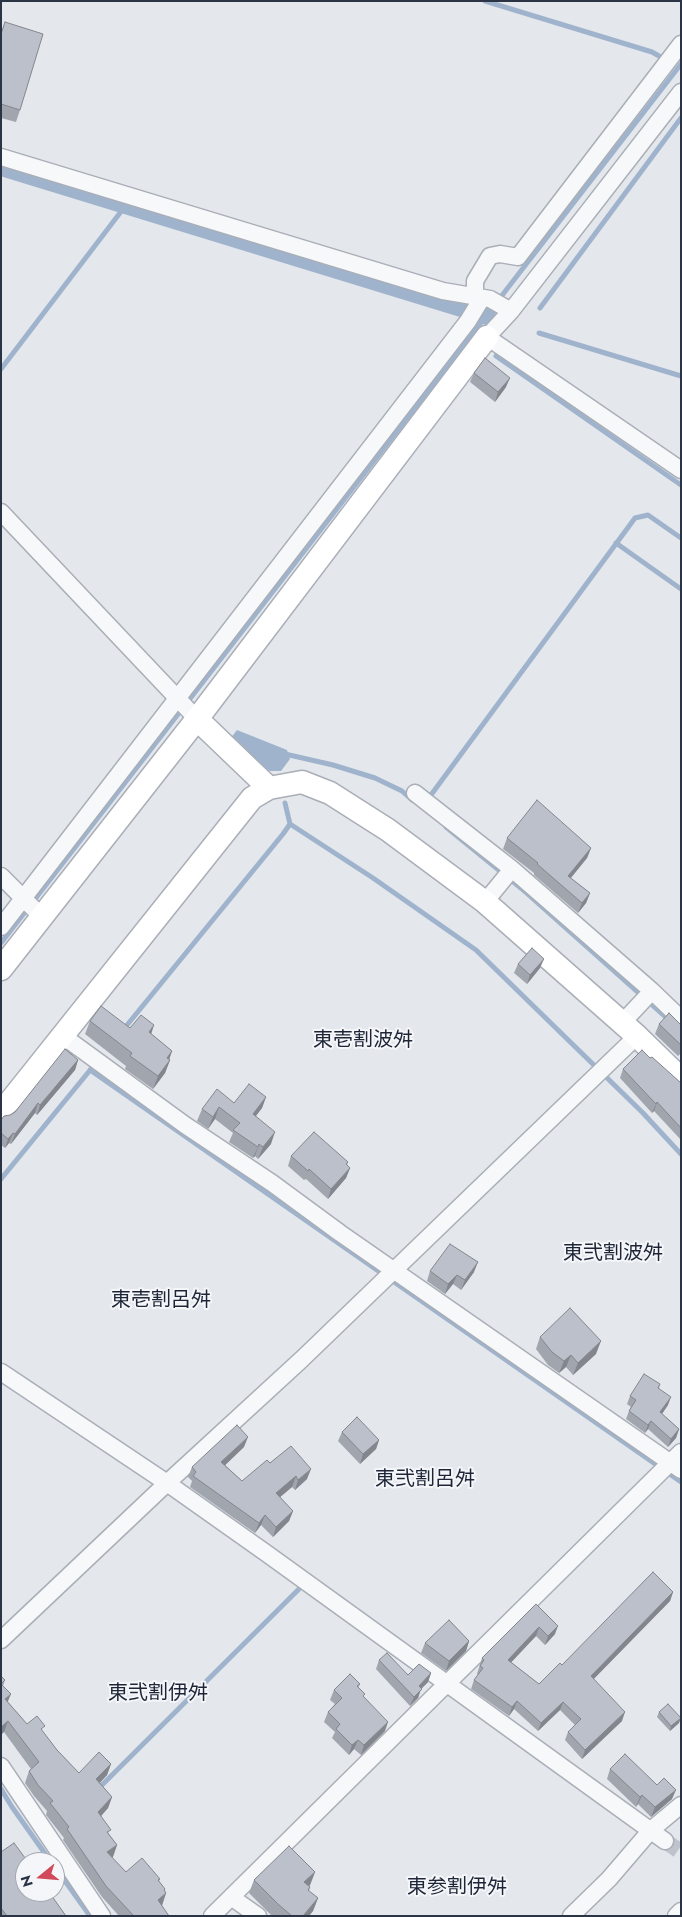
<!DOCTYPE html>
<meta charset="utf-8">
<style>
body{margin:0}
#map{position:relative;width:682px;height:1917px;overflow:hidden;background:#e4e7ec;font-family:Jost,sans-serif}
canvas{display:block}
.frame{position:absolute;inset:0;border:2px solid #2b3445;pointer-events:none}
.north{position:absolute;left:15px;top:1852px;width:50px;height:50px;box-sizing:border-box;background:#f4f6f9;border:1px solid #a4a8b1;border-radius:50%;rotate:253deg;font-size:14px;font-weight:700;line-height:20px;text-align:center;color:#2b3445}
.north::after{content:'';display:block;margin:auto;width:18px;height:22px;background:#d1495b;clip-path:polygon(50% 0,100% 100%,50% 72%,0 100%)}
</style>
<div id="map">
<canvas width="682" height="1917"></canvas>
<div class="frame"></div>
<div class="north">N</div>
</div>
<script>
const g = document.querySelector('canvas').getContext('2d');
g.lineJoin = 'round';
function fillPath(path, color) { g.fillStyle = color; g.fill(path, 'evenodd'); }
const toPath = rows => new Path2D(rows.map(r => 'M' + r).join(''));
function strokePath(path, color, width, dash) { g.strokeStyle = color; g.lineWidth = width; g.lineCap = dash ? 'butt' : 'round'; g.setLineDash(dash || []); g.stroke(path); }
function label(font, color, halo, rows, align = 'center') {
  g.font = font + ' Jost,"Noto Sans JP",sans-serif'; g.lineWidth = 4; g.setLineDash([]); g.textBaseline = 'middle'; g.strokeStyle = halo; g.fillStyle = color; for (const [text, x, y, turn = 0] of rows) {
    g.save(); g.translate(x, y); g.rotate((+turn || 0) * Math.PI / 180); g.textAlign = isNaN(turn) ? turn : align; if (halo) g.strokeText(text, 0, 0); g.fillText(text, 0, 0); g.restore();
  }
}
fillPath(toPath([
 [237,730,287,750,290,759,281,771,270,771,261,767,230,739]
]), '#9fb4cc');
strokePath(toPath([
 [485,1,652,52,659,56],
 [540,308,681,118],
 [539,333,681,376],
 [496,356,681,485],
 [1,369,126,205],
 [616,543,681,589],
 [283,756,285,754,333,765,375,778,402,791,412,800],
 [428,799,635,518,648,515,681,538],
 [290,824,373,878,476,950,643,1113,681,1154],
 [446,827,522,889,670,1021],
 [1,943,681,64],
 [123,1030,283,834,290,824,285,803],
 [90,1070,681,1482],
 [1,1179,91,1069],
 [1,1789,12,1807,51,1862],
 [97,1790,302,1586],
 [55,1867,90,1916]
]), '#9fb4cc', 5);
strokePath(toPath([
 [1,167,487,316]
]), '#9fb4cc', 18);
strokePath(toPath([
 [665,1841,681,1852]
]), '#bfc3cb', 16, [16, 8]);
const street = toPath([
 [681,92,511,311,487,337,681,470],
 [1,157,443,291,490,299,511,311],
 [475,297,475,281,490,256,500,254,518,257,681,44],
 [1,512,197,719],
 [415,793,512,869,652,991,681,1019],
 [1,876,41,916],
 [485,902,512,869],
 [1,927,468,321,482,298],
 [622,1023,652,991],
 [63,1036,185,1125,272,1183,340,1233,681,1470],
 [1,1372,167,1483,266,1553,665,1841],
 [1,1640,167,1483,302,1359,637,1036],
 [1,1766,102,1916],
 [231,1897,258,1916],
 [212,1916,681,1452],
 [571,1916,609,1879,651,1830,681,1805],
 [676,1916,681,1911]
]);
const secondary = toPath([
 [197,719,269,788,302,782,330,793,388,830,485,902,637,1036,681,1079],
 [1,969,197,719,487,337],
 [1,1113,252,798,269,788]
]);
strokePath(street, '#a9aeb7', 19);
strokePath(secondary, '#a9aeb7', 25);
strokePath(street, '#f7f8fa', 16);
strokePath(secondary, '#fff', 22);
fillPath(toPath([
 [5,22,20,110,16,122,1,118,1,33],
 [474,373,506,387,495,402,470,382],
 [507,838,591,848,587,858,571,878,590,893,586,903,578,913,534,875,534,873,503,849],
 [518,964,540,968,527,984,514,973],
 [90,1021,130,1028,151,1034,172,1051,169,1059,170,1060,165,1073,153,1089,125,1069,126,1066,85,1034],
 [659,1024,681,1025,681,1053,678,1056,655,1034],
 [650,1058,681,1083,681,1140,654,1111,652,1113,620,1078,623,1069],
 [78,1060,75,1070,37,1115,35,1113,11,1144,9,1143,5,1148,1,1145,1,1120,10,1115],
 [266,1097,262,1108,256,1116,271,1144,258,1159,255,1156,253,1158,229,1142,233,1133,215,1119,208,1129,197,1121,202,1109],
 [291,1156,348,1162,347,1165,350,1168,346,1178,328,1199,306,1179,304,1180,288,1166],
 [430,1271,474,1272,461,1290,453,1284,445,1294,427,1281],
 [540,1337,596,1354,573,1375,566,1367,559,1373,548,1365,536,1349],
 [660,1384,659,1388,668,1405,662,1414,679,1429,676,1438,668,1447,648,1429,645,1433,626,1419,629,1411,631,1407,627,1404,630,1396],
 [342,1432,379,1440,376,1449,360,1464,338,1441],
 [244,1447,225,1465,242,1481,270,1463,307,1479,295,1490,292,1487,280,1497,293,1511,289,1521,273,1537,261,1525,255,1533,190,1487,192,1481,188,1477,192,1467],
 [673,1592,670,1601,593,1679,622,1721,582,1759,565,1740,568,1732,575,1725,560,1710,538,1731,514,1709,509,1716,471,1689,474,1680,478,1675,477,1674,482,1658,536,1604,555,1634,545,1645,536,1636,511,1662,539,1684,562,1665],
 [469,1641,466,1651,446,1671,421,1653,425,1643],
 [379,1660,408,1675,431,1673,428,1682,421,1689,418,1698,410,1706,376,1669],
 [1,1676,5,1680,3,1686,8,1702,27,1724,43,1732,57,1750,79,1773,111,1764,107,1775,100,1783,112,1797,108,1808,101,1816,109,1834,117,1845,112,1858,126,1872,160,1879,159,1881,166,1893,162,1906,169,1916,119,1916,102,1897,63,1840,64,1838,46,1815,47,1811,34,1796,25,1783,29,1771,31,1769,4,1732],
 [360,1684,358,1688,385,1731,361,1755,354,1749,349,1755,332,1738,335,1732,324,1722,328,1712,335,1704,330,1700,334,1690],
 [659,1712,679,1723,670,1731,657,1717],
 [610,1769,657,1785,672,1799,651,1817,638,1804,636,1807,607,1779],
 [1,1852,66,1916,1,1916],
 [315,1872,310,1885,309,1886,310,1887,309,1891,318,1898,313,1911,309,1916,272,1916,249,1893,254,1880]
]), '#a1a5ae');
fillPath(toPath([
 [510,378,506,387,495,402,498,392],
 [591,848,587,858,564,886,568,876],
 [590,893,586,903,578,913,582,903],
 [544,959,540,968,527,984,530,975],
 [154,1025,150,1038,149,1032],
 [172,1051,168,1063,170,1060,165,1073,153,1089,158,1076,167,1058],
 [78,1060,75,1070,37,1115,40,1105],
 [266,1097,262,1108,248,1126,253,1114],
 [657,1102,654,1111,652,1113,656,1104],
 [38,1103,35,1113,11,1144,15,1134],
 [219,1107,215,1119,208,1129,213,1117],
 [275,1132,271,1144,258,1159,263,1147],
 [13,1133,9,1143,5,1148,8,1139],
 [259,1144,255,1156,253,1158,258,1147],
 [350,1168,346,1178,328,1199,331,1189],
 [478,1262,474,1272,461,1290,465,1280],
 [457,1275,453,1284,445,1294,448,1284],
 [601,1341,596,1354,573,1375,578,1363],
 [571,1355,566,1367,559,1373,564,1361],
 [671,1397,668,1405,657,1421,660,1412],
 [651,1421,648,1429,645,1433,648,1425],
 [679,1429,676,1438,668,1447,671,1439],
 [248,1437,244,1447,218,1472,221,1462],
 [379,1440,376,1449,360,1464,363,1454],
 [311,1469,307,1479,295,1490,298,1480],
 [296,1476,292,1487,272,1504,276,1493],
 [293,1511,289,1521,273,1537,276,1527],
 [265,1515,261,1525,255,1533,259,1523],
 [673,1592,670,1601,588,1685,591,1676],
 [558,1626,555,1634,545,1645,548,1636],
 [539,1627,536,1636,505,1669,508,1660],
 [469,1641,466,1651,446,1671,449,1661],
 [431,1673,428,1682,421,1689,418,1698,410,1706,414,1697,419,1686],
 [11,1694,6,1706,5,1699],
 [517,1701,514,1709,509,1716,512,1707],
 [563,1702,560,1710,538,1731,541,1723],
 [625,1712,622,1721,582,1759,585,1750],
 [681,1718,679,1723,670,1731,671,1726],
 [8,1721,4,1732,1,1735,1,1727],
 [388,1722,385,1731,361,1755,364,1745],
 [358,1740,354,1749,349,1755,352,1745],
 [111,1764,107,1775,92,1791,96,1779],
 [676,1790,672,1799,651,1817,655,1807],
 [642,1795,638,1804,636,1807,640,1797],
 [112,1797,108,1808,94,1824,98,1812],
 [117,1845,113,1857,103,1864,107,1852],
 [315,1872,310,1885,300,1895,304,1882],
 [165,1889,163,1896,166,1893,162,1905,153,1912,158,1900],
 [318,1898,313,1911,309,1916,303,1916]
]), '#83868d');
const building = toPath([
 [5,22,43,34,20,110,1,104,1,34,5,22],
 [485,358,510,378,498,392,474,373,485,358],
 [537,800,591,848,568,876,590,893,582,903,537,864,538,863,507,838,537,800],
 [532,948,544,959,530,975,518,964,532,948],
 [101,1006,130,1028,141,1015,154,1025,149,1032,172,1051,167,1058,170,1060,158,1076,130,1056,132,1053,90,1021,101,1006],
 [669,1013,681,1025,681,1045,659,1024,669,1013],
 [65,1049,78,1060,40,1105,38,1103,15,1134,13,1133,8,1139,1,1133,1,1120,4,1116,10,1115,15,1112,65,1049],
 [642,1050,650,1058,652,1057,681,1083,681,1128,657,1102,656,1104,623,1069,642,1050],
 [249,1084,266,1097,253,1114,275,1132,263,1147,259,1144,258,1147,233,1130,240,1123,219,1107,213,1117,202,1109,217,1089,234,1103,249,1084],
 [314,1132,348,1162,346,1164,350,1168,331,1189,309,1169,308,1171,291,1156,314,1132],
 [450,1244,478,1262,465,1280,457,1275,448,1284,430,1271,450,1244],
 [570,1308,601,1341,578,1363,571,1355,564,1361,552,1352,540,1337,570,1308],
 [644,1374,660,1384,658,1388,671,1397,660,1412,679,1429,671,1439,651,1421,648,1425,629,1411,636,1400,630,1396,644,1374],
 [357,1417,379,1440,363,1454,342,1432,357,1417],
 [237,1425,248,1437,221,1462,242,1481,267,1460,270,1463,291,1446,311,1469,298,1480,296,1476,276,1493,293,1511,276,1527,265,1515,259,1523,193,1476,196,1472,192,1467,237,1425],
 [653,1572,673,1592,591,1676,625,1712,585,1750,568,1732,581,1719,563,1702,541,1723,517,1701,512,1707,474,1680,483,1668,480,1666,484,1660,482,1658,536,1604,558,1626,548,1636,539,1627,508,1660,539,1684,560,1663,562,1665,653,1572],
 [449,1620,469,1641,449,1661,425,1643,449,1620],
 [387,1653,408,1675,419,1664,431,1673,419,1686,422,1689,414,1697,379,1660,387,1653],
 [350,1674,360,1684,357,1686,365,1694,363,1696,388,1722,364,1745,358,1740,352,1745,336,1729,340,1724,328,1712,342,1698,334,1690,350,1674],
 [1,1676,5,1680,1,1684,11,1694,5,1699,27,1724,37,1716,45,1726,41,1729,57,1750,79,1773,99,1752,111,1764,96,1779,112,1797,98,1812,111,1830,107,1832,117,1845,107,1852,126,1872,142,1858,160,1879,158,1880,165,1889,164,1890,166,1893,158,1900,169,1916,132,1916,133,1915,106,1886,67,1829,69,1827,50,1803,53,1801,38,1785,29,1771,39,1762,8,1721,1,1727,1,1676],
 [668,1704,681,1718,671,1726,659,1712,668,1704],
 [625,1754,657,1785,664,1778,676,1790,655,1807,642,1795,640,1797,610,1769,625,1754],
 [14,1843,28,1862,25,1862,25,1892,49,1892,66,1916,7,1916,1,1908,1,1852,14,1843],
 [289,1846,315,1872,304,1882,310,1887,308,1890,318,1898,303,1916,292,1916,279,1905,254,1880,289,1846]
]);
fillPath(building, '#bbc0ca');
strokePath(building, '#83868d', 1);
label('20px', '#1d2536', '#f4f6f9', [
 ["東壱割波舛",363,1041],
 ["東弐割波舛",613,1254],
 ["東壱割呂舛",161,1301],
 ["東弐割呂舛",425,1480],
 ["東弐割伊舛",158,1694],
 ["東参割伊舛",457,1888]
]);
</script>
